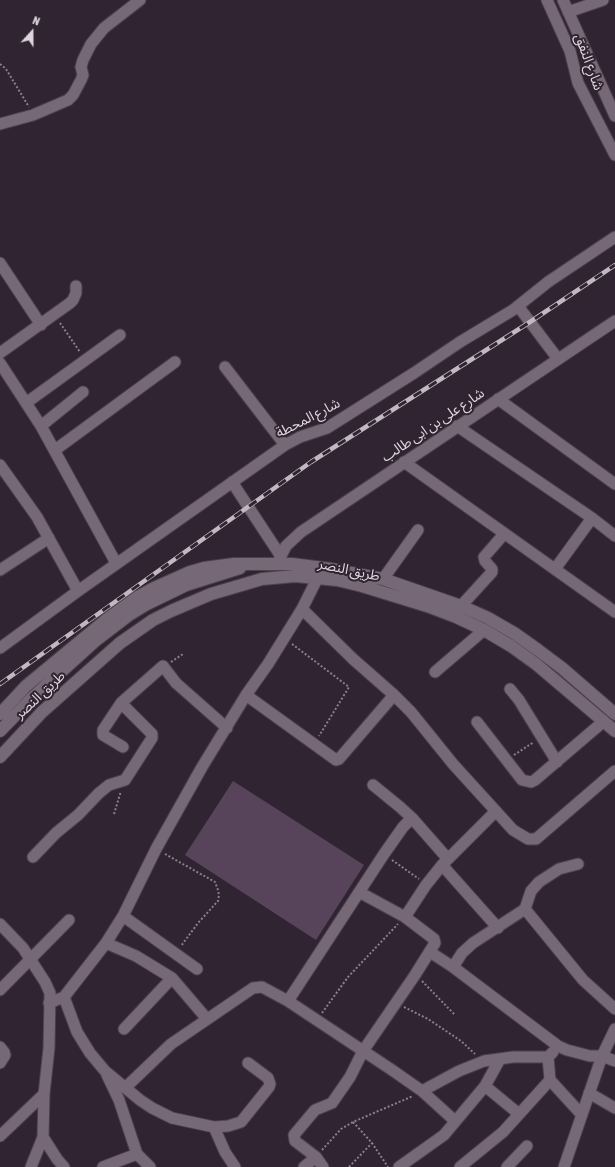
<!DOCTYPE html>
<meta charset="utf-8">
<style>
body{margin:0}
#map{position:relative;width:615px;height:1167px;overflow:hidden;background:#312432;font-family:"Asap Condensed",sans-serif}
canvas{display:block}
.north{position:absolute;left:12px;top:12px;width:40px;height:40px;-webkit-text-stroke:3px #312432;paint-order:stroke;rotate:21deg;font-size:11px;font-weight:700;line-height:16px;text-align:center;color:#ded6df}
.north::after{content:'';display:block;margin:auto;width:14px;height:18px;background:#ded6df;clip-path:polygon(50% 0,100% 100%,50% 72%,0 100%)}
</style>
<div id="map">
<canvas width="615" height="1167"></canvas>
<div class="north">N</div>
</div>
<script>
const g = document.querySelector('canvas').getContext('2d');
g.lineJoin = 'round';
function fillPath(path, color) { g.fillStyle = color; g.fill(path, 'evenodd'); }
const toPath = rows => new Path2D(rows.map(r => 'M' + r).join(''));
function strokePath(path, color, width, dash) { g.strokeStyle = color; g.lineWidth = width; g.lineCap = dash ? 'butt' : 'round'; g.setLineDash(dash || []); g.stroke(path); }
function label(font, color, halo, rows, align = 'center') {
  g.font = font + ' "Asap Condensed","Noto Sans Arabic",sans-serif'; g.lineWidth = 4; g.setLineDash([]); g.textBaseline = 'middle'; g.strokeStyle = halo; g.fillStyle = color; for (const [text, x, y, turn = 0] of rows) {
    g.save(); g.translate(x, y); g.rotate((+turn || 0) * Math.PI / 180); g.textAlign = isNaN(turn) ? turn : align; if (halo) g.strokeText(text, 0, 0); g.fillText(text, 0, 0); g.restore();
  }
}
fillPath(toPath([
 [233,781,364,865,316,940,185,855]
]), '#58445a');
const minor = toPath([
 [547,0,570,51,578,83,615,155],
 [563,0,615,116],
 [568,12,603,0],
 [0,124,33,115,68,100,73,95,81,80,83,75,81,67,83,60,91,44,104,28,140,0],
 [0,263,41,325],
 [518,306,558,359],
 [0,353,70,303,73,300,76,293,76,286],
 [0,363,41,426,116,563],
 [225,367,285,445],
 [498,399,615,484],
 [26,403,120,335],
 [41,426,83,392],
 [457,426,592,518,615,536],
 [55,450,175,362],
 [404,462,615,612],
 [0,465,37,517,78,591],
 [232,482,280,555],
 [277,564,286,546,301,532,615,321],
 [555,569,592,518],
 [0,570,49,538],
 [383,579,418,530],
 [461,606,492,572,492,569,485,561,484,557,504,534],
 [302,609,353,659,394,695,411,712,453,764,513,830,528,839,536,839,615,771],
 [0,648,78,591,285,445,300,437,327,428,414,373,460,342,513,310,548,282,615,237],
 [435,672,484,630],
 [510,689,519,700,557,762],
 [246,695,336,760,339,759,394,695],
 [121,703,103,730,103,735,123,747],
 [477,722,522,780,531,782,535,780,604,721],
 [412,818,448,859],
 [33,857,56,833,78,815,99,793,109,785,125,780,152,738,152,734,121,703,163,666,176,683,227,728],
 [578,864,559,869,539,882,531,891,525,909,473,943,462,953,453,967,558,1046,567,1050,590,1056,602,1056,615,1061],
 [442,865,498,928],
 [525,909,583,980,615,1009],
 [123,916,197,969],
 [405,917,426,885,442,865,496,811],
 [0,924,23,948,45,982,50,993,49,1048,44,1094,43,1137,57,1159,64,1167],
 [106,943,136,956,172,978,207,1019],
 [430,952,453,967],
 [0,990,69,920],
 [64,997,77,1032,90,1053,105,1071,140,1100,152,1108,172,1118,214,1127,228,1126,241,1122,269,1087,270,1084,268,1078,248,1063],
 [288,1001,384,854,403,827,412,818,400,807,373,785],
 [49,1003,64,997,106,943,123,916,156,849,202,767,246,695,268,664,302,609,318,577],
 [124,1029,172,978],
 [0,1047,4,1052,5,1055,0,1063],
 [553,1052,548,1057,550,1080,582,1115],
 [107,1075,119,1100,137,1154],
 [485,1086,519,1114],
 [125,1088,171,1044,253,988,262,987,288,1001,392,1070,422,1091,455,1121],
 [422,1091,459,1071,484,1061,513,1057,548,1057],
 [589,1093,615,1108],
 [214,1127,225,1152,235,1167],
 [0,1136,44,1094],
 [31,1167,43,1137],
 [103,1167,137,1154,150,1167],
 [304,1167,316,1157],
 [323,1167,316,1157,295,1141,294,1135,315,1110,332,1103,350,1077,363,1051,415,975,435,943,434,939,405,917,359,892],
 [399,1167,444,1135,485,1086,500,1059],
 [460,1167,503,1132,550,1080],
 [507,1167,527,1146],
 [564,1167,602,1056,615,1029]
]);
const tertiary = toPath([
 [0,714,26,686,107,619,136,598,152,589,190,572,204,568,234,564,292,564,331,569,383,579,461,606,488,618,514,633,538,650,562,668,615,714],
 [0,731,32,698,95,641,129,615,147,604,186,585,240,568],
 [0,757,42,712,120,643,153,620,171,611,211,594,262,579,295,576,337,580,362,586,427,606,456,617,484,630,511,646,536,664,615,731]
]);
strokePath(minor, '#4b414c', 13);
strokePath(tertiary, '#4b414c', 14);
strokePath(toPath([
 [0,64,6,69,29,107],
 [60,323,80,352],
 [292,644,349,687,319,736],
 [171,662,183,654],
 [514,755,534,742],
 [114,814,121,791],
 [165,854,215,882,218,890,219,895,218,901,198,923,181,946],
 [392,860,419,879],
 [422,981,454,1014],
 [404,1007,428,1019,461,1041,475,1054],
 [322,1013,348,977,398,924],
 [353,1122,372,1143,388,1167],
 [322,1150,341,1129,353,1122,413,1096],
 [349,1167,372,1143]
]), '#8a7f8b', 2, [2, 2]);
strokePath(minor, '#776878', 11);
strokePath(tertiary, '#776878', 12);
const rail = toPath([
 [0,684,311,462,530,322,615,265]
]);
strokePath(rail, '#c1b8c2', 4.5);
strokePath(rail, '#312432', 3, [9]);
label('14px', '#ded6df', '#312432', [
 ["شارع النفق",589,62,70],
 ["شارع المحطة",308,418,-27],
 ["شارع على بن ابى طالب",433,425,-34],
 ["طريق النصر",349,570,12],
 ["طريق النصر",40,695,-43]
]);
</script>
